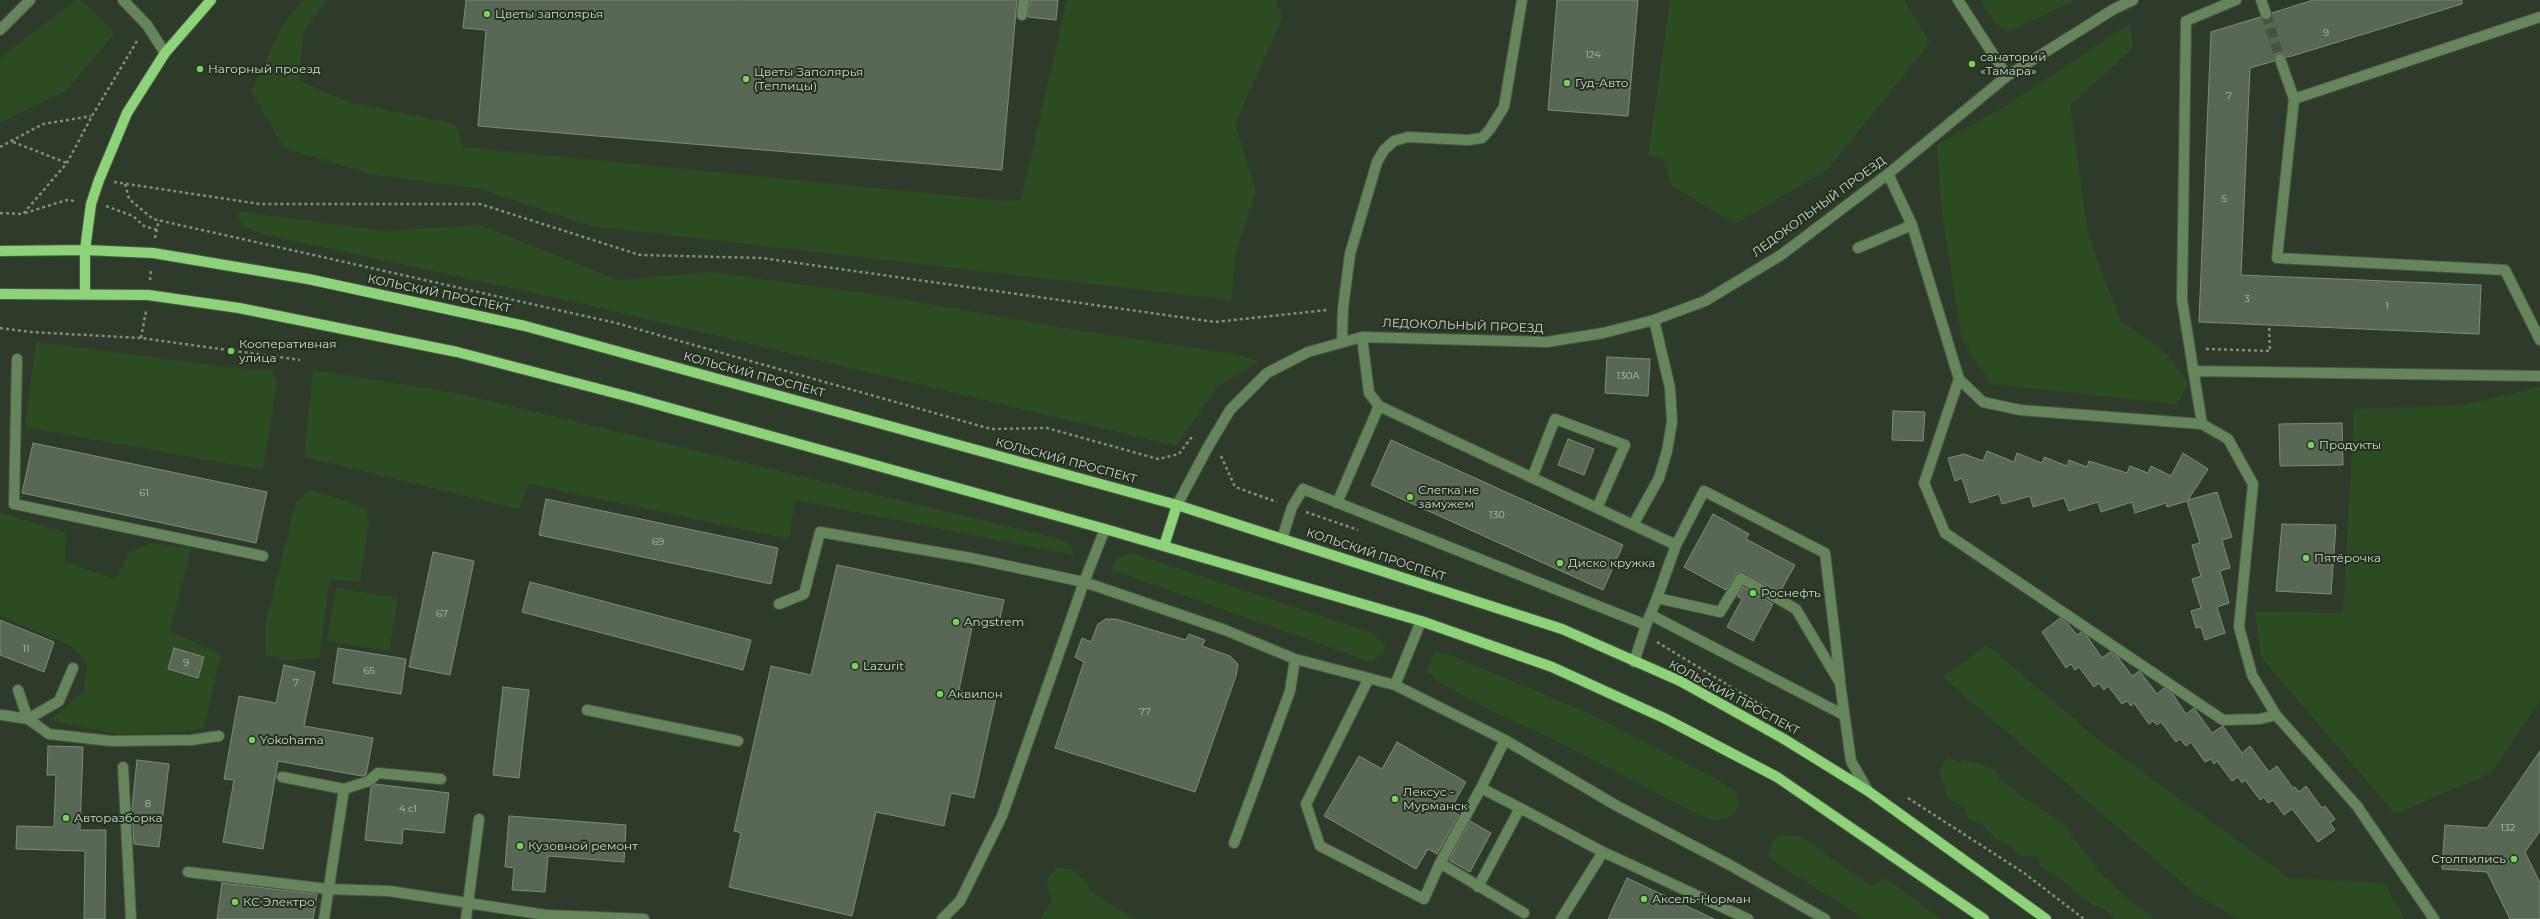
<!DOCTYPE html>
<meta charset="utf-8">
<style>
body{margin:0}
canvas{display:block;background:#2e3b2a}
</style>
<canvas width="2540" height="919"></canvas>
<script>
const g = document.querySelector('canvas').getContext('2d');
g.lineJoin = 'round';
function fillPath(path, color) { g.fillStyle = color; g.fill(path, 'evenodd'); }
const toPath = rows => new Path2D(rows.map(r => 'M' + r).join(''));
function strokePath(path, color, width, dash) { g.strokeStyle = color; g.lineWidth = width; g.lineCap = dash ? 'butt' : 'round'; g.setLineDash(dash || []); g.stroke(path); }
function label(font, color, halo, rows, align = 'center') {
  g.font = font + ' Montserrat,sans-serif'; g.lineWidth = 4; g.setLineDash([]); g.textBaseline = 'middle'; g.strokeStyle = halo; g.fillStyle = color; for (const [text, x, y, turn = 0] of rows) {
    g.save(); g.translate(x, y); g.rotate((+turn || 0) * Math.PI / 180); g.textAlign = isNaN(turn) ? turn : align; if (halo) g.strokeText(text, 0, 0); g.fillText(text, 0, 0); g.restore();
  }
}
fillPath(toPath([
 [76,0,81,0,115,33,66,91,0,123,0,58],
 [303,0,326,0,303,34,299,81,352,103,456,124,463,147,1006,201,1021,200,1067,0,1275,0,1283,17,1235,124,1256,190,1236,252,1231,300,591,226,481,189,370,174,284,148,251,91,284,23],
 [1670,0,1904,0,1930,43,1827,170,1735,224,1671,185,1663,158,1648,156],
 [1980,0,2075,0,2008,32,1995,23],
 [2130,23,2133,48,2070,105,2088,235,2120,320,2167,354,2188,384,2177,404,1991,384,1962,340,1942,214,1937,145,2012,102],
 [237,211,384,231,480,225,618,280,712,272,885,296,1070,329,1234,354,1259,361,1216,388,1176,446,584,304,263,234,242,226],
 [36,342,243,369,272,370,277,383,263,470,25,427],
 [313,370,456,393,582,423,1068,541,1074,555,795,500,789,539,529,484,519,509,304,457],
 [2540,387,2540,701,2491,773,2395,814,2261,657,2255,612,2343,613,2354,409,2463,405],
 [311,490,365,507,369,520,360,582,330,579,319,658,285,660,266,655,265,626,296,502],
 [0,513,66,532,65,562,116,579,130,551,152,543,191,549,170,631,221,654,204,727,187,732,117,734,50,720,84,691,87,662,71,646,0,616],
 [1132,553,1370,632,1385,643,1384,654,1371,662,1112,570,1116,557],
 [336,588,398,598,389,651,327,641],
 [1987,645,2100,741,2289,878,2385,883,2404,919,2239,919,2195,894,1943,677],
 [1434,653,1448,654,1586,712,1721,781,1737,793,1739,807,1728,818,1715,820,1703,817,1556,741,1490,710,1438,682,1427,670],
 [1949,758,1959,762,1964,760,1986,765,1996,771,1999,778,2025,799,2061,821,2100,873,2139,908,2156,919,2114,919,2102,907,2092,905,2058,877,2041,868,2037,856,2022,856,2010,845,1997,840,1984,826,1967,817,1965,809,1947,797,1939,771,1944,760],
 [1782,835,1800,836,1872,886,1884,877,1941,919,1865,919,1782,867,1768,856,1773,841],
 [1056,868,1071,869,1086,882,1089,891,1135,919,1041,919,1052,899,1046,881]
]), '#2a4c20');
const building = toPath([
 [466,0,1017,0,1002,170,478,126,486,30,463,28,466,0],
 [1030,0,1058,0,1056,20,1028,17,1030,0],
 [1557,0,1638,0,1628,116,1548,110,1557,0],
 [2313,0,2462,0,2462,4,2292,56,2286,57,2284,54,2278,53,2275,55,2274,61,2250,68,2241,275,2481,285,2479,334,2199,322,2211,32,2260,17,2268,20,2272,13,2313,0],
 [1607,357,1650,359,1648,396,1605,393,1607,357],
 [1893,411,1925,412,1923,441,1892,440,1893,411],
 [2342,423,2343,465,2280,466,2279,424,2342,423],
 [1568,439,1594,449,1584,475,1558,465,1568,439],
 [1391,440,1623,545,1603,590,1371,485,1391,440],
 [33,443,267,492,256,543,22,493,33,443],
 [1987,451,2014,462,2017,453,2042,463,2044,457,2067,466,2069,460,2087,467,2089,461,2127,473,2130,466,2148,473,2151,466,2171,476,2183,453,2208,469,2188,500,2217,492,2232,537,2222,540,2230,568,2220,571,2229,603,2217,607,2225,633,2205,640,2201,627,2196,628,2191,611,2201,608,2192,579,2201,576,2192,545,2200,543,2187,501,2167,507,2166,503,2135,513,2132,502,2101,512,2098,502,2069,511,2064,498,2033,507,2030,496,2002,504,1999,494,1970,503,1962,478,1955,481,1948,458,1964,454,1983,461,1987,451],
 [546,499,778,548,771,584,539,535,546,499],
 [1713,514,1749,534,1746,539,1795,565,1780,592,1741,572,1736,574,1726,590,1684,567,1713,514],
 [2282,524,2336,525,2331,594,2276,591,2282,524],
 [433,552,474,561,450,675,409,667,433,552],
 [837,565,1004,600,999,623,974,618,959,690,996,698,974,798,951,793,944,826,876,812,852,916,729,887,741,833,734,831,771,666,811,675,837,565],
 [530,582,751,640,743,670,522,612,530,582],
 [1743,587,1773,604,1753,641,1727,627,1742,599,1737,596,1743,587],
 [2060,618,2067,623,2077,635,2081,632,2087,636,2102,658,2110,652,2118,657,2132,676,2139,671,2141,673,2157,694,2164,688,2172,693,2186,714,2194,708,2212,733,2223,726,2242,753,2250,746,2269,772,2277,766,2293,788,2295,787,2299,792,2306,786,2322,808,2325,806,2335,819,2330,823,2335,830,2318,842,2292,809,2284,815,2273,800,2268,803,2264,797,2260,800,2245,780,2242,783,2238,777,2232,781,2217,761,2214,764,2211,759,2205,762,2191,742,2186,746,2180,739,2176,742,2161,722,2157,725,2153,721,2149,724,2134,703,2131,706,2127,701,2122,704,2108,686,2104,690,2099,683,2094,687,2079,667,2075,670,2071,664,2066,668,2042,632,2060,618],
 [1106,619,1116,619,1186,640,1189,634,1205,640,1202,646,1230,656,1238,664,1236,676,1195,792,1055,748,1084,662,1075,657,1082,638,1091,642,1098,624,1106,619],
 [0,620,54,642,44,672,0,655,0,620],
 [174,648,204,657,198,678,168,669,174,648],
 [338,648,406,659,401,694,333,683,338,648],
 [284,665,315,672,304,726,373,738,366,775,362,776,278,761,263,849,223,842,234,780,224,779,239,696,276,703,284,665],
 [503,687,529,690,519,778,493,775,503,687],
 [1397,742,1466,782,1450,810,1459,815,1437,854,1428,849,1416,869,1324,816,1359,756,1382,769,1397,742],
 [48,746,83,747,80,830,106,830,105,919,84,919,85,851,16,849,17,826,54,827,56,775,47,775,48,746],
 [2540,751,2540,831,2525,852,2540,883,2540,919,2510,919,2487,872,2442,869,2445,825,2487,828,2540,751],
 [137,760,169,764,159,847,134,844,132,808,137,760],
 [375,784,449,793,444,833,403,829,402,844,365,840,371,787,375,784],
 [509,816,626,825,624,862,548,856,545,892,512,890,514,868,505,867,509,816],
 [1470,821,1491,833,1470,872,1449,860,1470,821],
 [1627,878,1714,919,1608,919,1627,878],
 [222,883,317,894,313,919,217,919,222,883]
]);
fillPath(building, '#596755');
strokePath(building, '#7d8c78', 1);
strokePath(toPath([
 [2266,14,2280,59]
]), '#475343', 10, [10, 5]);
const minor = toPath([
 [123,0,147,25,165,53],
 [1958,0,2007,76],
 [2261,0,2266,14],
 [1022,15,1024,0],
 [0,30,30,0],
 [2280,59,2294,99,2277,258,2505,270,2540,340],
 [2294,99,2540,17],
 [1888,174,1912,225,1959,379,1983,402,2020,410,2202,424,2228,439,2253,484,2239,627,2252,675,2276,715,2357,806,2434,919],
 [1858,248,1912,225],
 [1342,341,1343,308,1350,254,1377,162,1384,150,1394,141,1408,137,1468,140,1482,138,1490,129,1504,107,1522,0],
 [17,359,14,504,263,556],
 [2193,371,2540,376],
 [1959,379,1924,483,1945,533,2223,720,2260,719,2276,715],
 [1379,406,1676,545],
 [2202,424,2182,300,2186,21,2236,0],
 [1532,478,1555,419,1625,445,1597,508],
 [1337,503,1379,406,1369,393,1362,337],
 [1177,505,1208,447,1230,410,1267,373,1308,352,1362,337,1547,342,1603,333,1654,320,1705,301,1781,255,1888,174,2007,76,2114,9,2133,0],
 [1633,525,1659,478,1667,451,1672,422,1670,388,1654,320],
 [1282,539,1292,507,1303,489,1646,625,1657,598,1720,612,1741,578,1796,609,1840,683,1851,761,1868,791],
 [1657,598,1676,545,1704,491,1825,553,1840,679],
 [779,604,804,594,820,532,971,558,1084,582,1105,529],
 [1651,615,1844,715],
 [1421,621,1395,685,1505,740,1617,806,1728,864,1825,919],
 [1295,659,1395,685],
 [1634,662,1646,625],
 [1369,678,1306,804,1320,846,1424,899,1440,863,1524,913],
 [18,690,28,719,59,701,73,668],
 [587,710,738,741],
 [2,715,28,719,49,734,111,741,191,740,219,736],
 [1505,740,1481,788,1520,808],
 [123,767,131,919],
 [282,777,344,789,369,781,378,773,441,779],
 [1440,863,1481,788],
 [188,872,327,889,389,891,546,915,644,919],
 [1478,887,1520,808,1603,852,1748,919],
 [324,919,344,789],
 [466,919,479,819],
 [942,919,960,901,1002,816,1084,582,1225,630,1295,659,1290,691,1234,843],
 [1561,919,1603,852]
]);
const major = toPath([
 [0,251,85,250,153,253,308,279,525,326,1177,505,1562,629,1680,681,1784,739,1868,791,2046,919],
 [0,294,148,295,239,308,457,352,630,397,1105,529,1421,621,1552,667,1664,718,1777,777,1984,919],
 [85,294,85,250,91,204,99,180,127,113,165,53,211,0],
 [1164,546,1177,505]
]);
strokePath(minor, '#4c5848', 12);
strokePath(major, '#4c5848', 12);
strokePath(toPath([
 [13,142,67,163],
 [0,147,43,124,91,116],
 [114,182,260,204,480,204,640,255,762,258,1215,322,1327,310],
 [125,184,129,199,153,219,616,323,991,429,1047,428,1158,459,1179,454,1191,438,1194,440],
 [106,206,133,216,144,226,157,230],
 [0,213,23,214,67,163,92,116,137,41],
 [25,213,67,200,75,201],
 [155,238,159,220],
 [150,280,151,269],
 [0,328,31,332,141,338,300,360],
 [141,338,146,311],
 [2206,349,2270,351,2269,325],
 [1221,456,1235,487,1277,502],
 [1306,512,1358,530],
 [1657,642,1769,710],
 [1908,798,2024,873,2084,919]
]), '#828d7f', 2.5, [3, 3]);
strokePath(minor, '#64865a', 10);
strokePath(major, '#8dd478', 10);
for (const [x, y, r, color] of [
 [487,14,4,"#76d25a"],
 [1972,64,4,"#76d25a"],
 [200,69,4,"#76d25a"],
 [746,79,4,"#76d25a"],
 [1567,83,4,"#76d25a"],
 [231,351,4,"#76d25a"],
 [2311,445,4,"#76d25a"],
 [1410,497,4,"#76d25a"],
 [2306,558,4,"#76d25a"],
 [1560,563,4,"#76d25a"],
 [1753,593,4,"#76d25a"],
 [956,622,4,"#76d25a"],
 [855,666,4,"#76d25a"],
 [940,694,4,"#76d25a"],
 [252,740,4,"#76d25a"],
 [1395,799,4,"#76d25a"],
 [66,818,4,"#76d25a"],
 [520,846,4,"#76d25a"],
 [2514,859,4,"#76d25a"],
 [1644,899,4,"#76d25a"],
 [235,902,4,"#76d25a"]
]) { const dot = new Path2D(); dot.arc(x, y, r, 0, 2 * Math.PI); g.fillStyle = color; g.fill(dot); strokePath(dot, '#243120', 1.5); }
label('10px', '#b4beb2', null, [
 ["9",2326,33],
 ["124",1593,55],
 ["7",2229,96],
 ["5",2224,199],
 ["3",2247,299],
 ["1",2387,306],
 ["130А",1628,376],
 ["61",144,493],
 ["130",1497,515],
 ["69",658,542],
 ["67",442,614],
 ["11",26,649],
 ["9",186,663],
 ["65",369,671],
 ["7",296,683],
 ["77",1145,712],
 ["8",148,804],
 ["4 с1",408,809],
 ["132",2508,828]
]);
label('12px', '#d3dbd1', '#243120', [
 ["Цветы заполярья",495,14],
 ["санаторий",1980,57],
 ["«Тамара»",1980,71],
 ["Нагорный проезд",208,69],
 ["Цветы Заполярья",754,72],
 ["(Теплицы)",754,86],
 ["Гуд-Авто",1575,83],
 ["Кооперативная",239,344],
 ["улица",239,358],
 ["Продукты",2319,445],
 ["Слегка не",1418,490],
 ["замужем",1418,504],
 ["Пятёрочка",2314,558],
 ["Диско кружка",1568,563],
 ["Роснефть",1761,593],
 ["Angstrem",964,622],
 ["Lazurit",863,666],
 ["Аквилон",948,694],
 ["Yokohama",260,740],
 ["Лексус -",1403,792],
 ["Мурманск",1403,806],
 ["Авторазборка",74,818],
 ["Кузовной ремонт",528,846],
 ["Столпились",2506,859,"right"],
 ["Аксель-Норман",1652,899],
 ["КС Электро",243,902]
], 'left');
label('12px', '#d3dbd1', '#243120', [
 ["ЛЕДОКОЛЬНЫЙ ПРОЕЗД",1819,207,-36],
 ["КОЛЬСКИЙ ПРОСПЕКТ",439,294,12],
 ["ЛЕДОКОЛЬНЫЙ ПРОЕЗД",1463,326,2],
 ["КОЛЬСКИЙ ПРОСПЕКТ",754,375,15],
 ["КОЛЬСКИЙ ПРОСПЕКТ",1066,461,15],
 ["КОЛЬСКИЙ ПРОСПЕКТ",1376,555,18],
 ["КОЛЬСКИЙ ПРОСПЕКТ",1734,698,28]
]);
</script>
